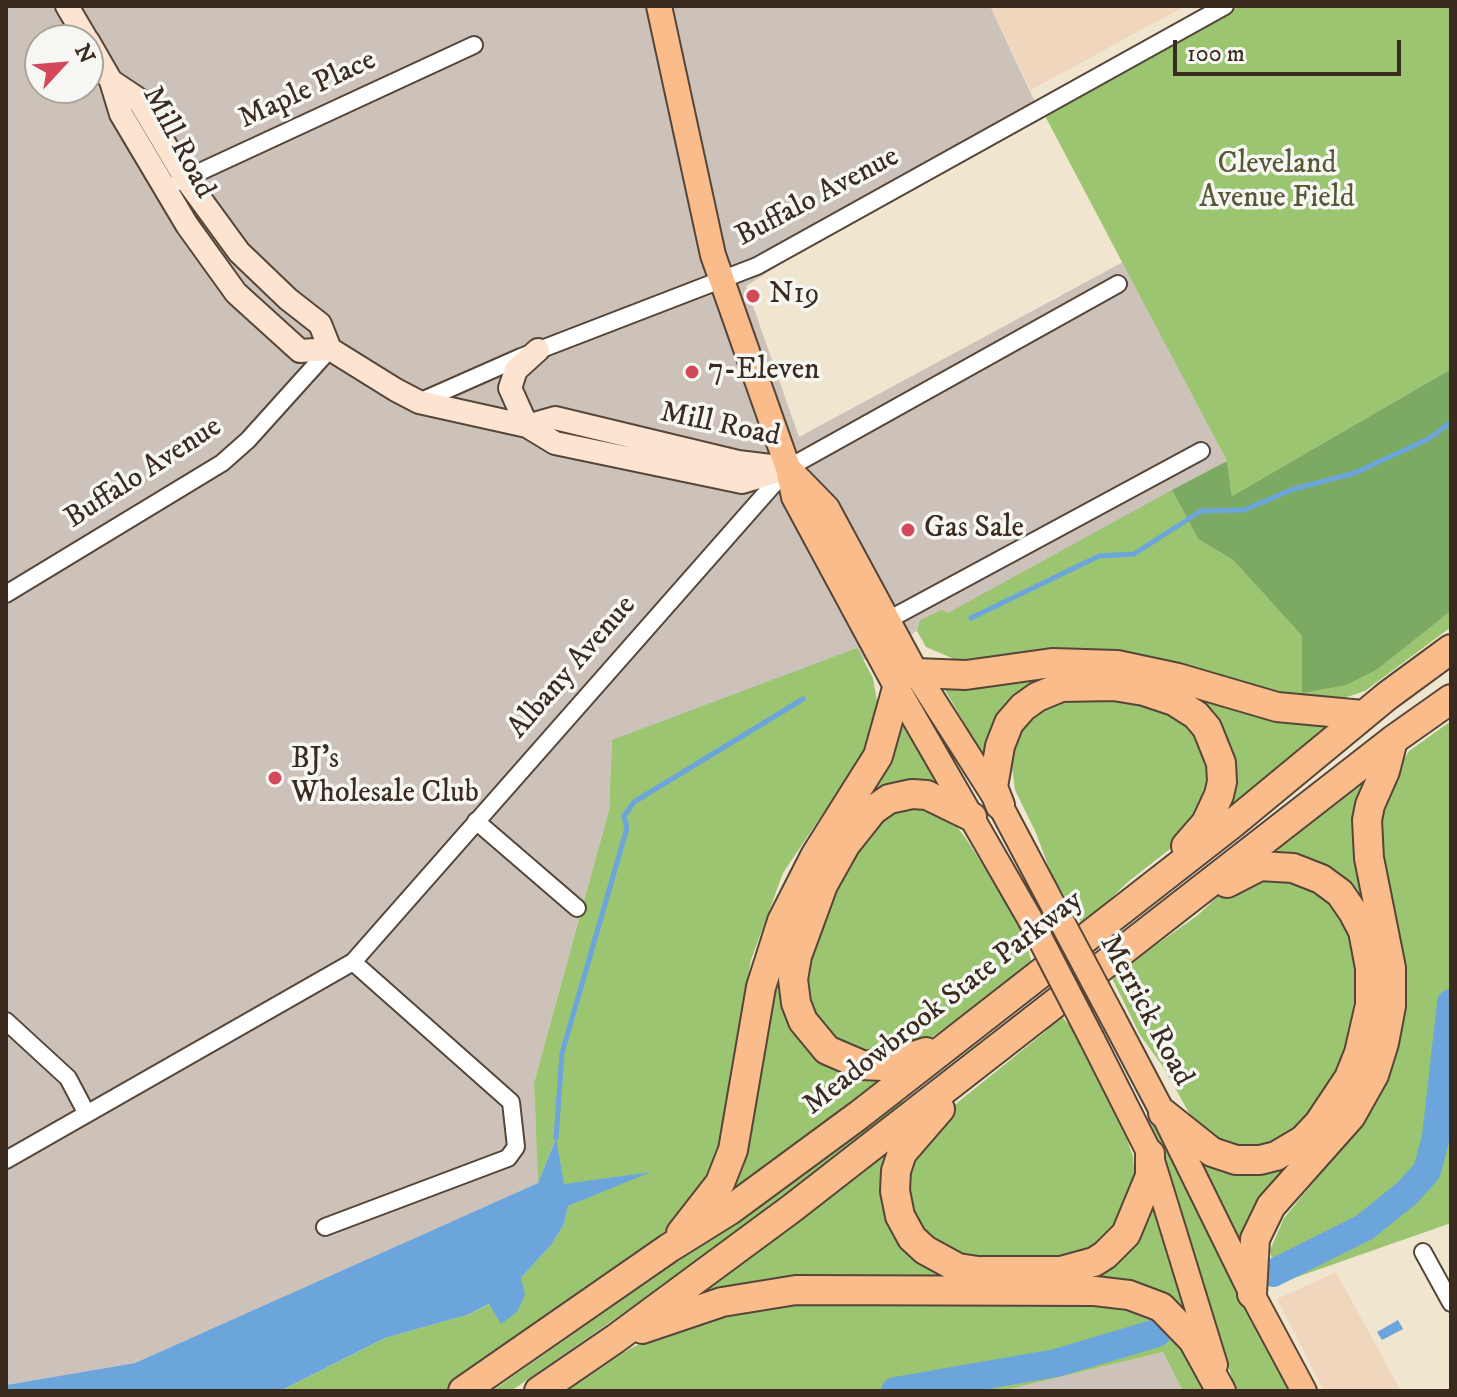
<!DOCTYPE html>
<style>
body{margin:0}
#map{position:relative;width:1457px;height:1397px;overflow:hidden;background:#f0e6cf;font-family:"IM FELL DW Pica",serif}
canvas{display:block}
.frame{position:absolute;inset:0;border:8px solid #3b2a1e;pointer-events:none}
.north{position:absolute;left:24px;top:24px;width:80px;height:80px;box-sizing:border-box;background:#f6f6f2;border:2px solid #aba49d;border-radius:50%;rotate:64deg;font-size:22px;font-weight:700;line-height:32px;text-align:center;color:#3b2a1e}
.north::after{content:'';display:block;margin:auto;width:28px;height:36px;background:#d1495b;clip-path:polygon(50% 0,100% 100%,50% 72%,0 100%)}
.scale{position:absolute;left:1173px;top:40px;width:228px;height:36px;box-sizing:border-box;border:4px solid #3b2a1e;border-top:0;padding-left:10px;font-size:24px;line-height:28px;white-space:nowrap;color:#3b2a1e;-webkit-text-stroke:6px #f6f6f2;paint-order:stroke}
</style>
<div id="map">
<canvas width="1457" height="1397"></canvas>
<div class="frame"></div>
<div class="north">N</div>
<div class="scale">100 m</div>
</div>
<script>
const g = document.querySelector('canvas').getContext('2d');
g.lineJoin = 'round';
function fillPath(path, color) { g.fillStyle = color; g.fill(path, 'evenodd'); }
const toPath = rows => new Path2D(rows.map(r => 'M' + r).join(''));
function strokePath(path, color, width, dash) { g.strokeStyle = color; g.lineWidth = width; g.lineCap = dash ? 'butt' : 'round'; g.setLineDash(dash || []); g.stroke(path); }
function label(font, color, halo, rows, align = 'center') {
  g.font = font + ' "IM FELL DW Pica",serif'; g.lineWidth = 7; g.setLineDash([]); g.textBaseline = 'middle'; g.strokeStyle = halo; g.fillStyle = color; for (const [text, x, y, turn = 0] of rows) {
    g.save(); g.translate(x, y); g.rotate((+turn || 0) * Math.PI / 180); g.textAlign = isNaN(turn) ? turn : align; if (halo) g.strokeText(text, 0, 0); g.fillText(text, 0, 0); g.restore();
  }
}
fillPath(toPath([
 [990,6,1185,6,1031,90],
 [1336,1272,1401,1391,1324,1391,1277,1299]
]), '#efd6bc');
fillPath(toPath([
 [6,6,990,6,1035,102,746,286,799,437,1123,262,1227,461,855,665,612,740,609,810,534,1083,538,1183,135,1363,6,1385],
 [40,40,88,40,88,88,40,88],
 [1163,1352,1183,1391,1002,1391]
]), '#cdc2b9');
fillPath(toPath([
 [1240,6,1451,6,1451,369,1232,496,1227,461,1044,114],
 [1172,490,1198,539,1233,560,1302,636,1378,669,1451,611,1451,627,1365,691,1329,703,954,666,954,659,926,647,917,631,920,620,942,610,948,613],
 [857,648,873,678,879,713,871,742,783,873,751,960,731,1068,726,1139,709,1188,686,1217,473,1365,445,1391,280,1391,385,1338,467,1315,490,1304,502,1324,521,1278,552,1244,564,1224,568,1206,646,1173,563,1185,555,1140,538,1183,534,1083,609,810,612,740],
 [1088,670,1323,718,1327,727,1211,826,1216,725,1072,678,984,757,942,685],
 [1075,692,1173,706,1203,730,1215,794,1179,842,1129,881,1083,925,1052,876,1036,833,1015,790,1010,752,1012,734,1038,703],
 [900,721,946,786,942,792,927,787,906,787,885,794,864,811,825,865,795,937,787,986,798,1024,815,1050,844,1065,883,1073,886,1078,832,1122,723,1199,721,1194,733,1173,746,1130,770,994,784,938,820,861,879,771],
 [1451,721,1451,1223,1277,1284,1270,1250,1284,1218,1359,1127,1376,837,1387,788,1409,751],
 [1376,765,1379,770,1366,797,1361,830,1363,854,1384,954,1387,990,1380,1034,1369,1069,1345,1116,1292,1173,1264,1208,1245,1249,1237,1238,1189,1141,1205,1153,1232,1165,1257,1167,1282,1160,1309,1144,1338,1113,1364,1067,1374,1035,1379,993,1376,954,1365,914,1343,885,1313,866,1279,856,1276,846],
 [912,799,953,822,965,837,1023,928,1031,960,1038,968,1013,978,920,1046,903,1056,838,1049,804,996,804,960,841,874,869,825],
 [1286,873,1330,890,1357,929,1362,1021,1320,1111,1276,1149,1216,1145,1193,1120,1164,1068,1140,1035,1109,972,1139,957,1198,915,1230,885],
 [1060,1015,1087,1043,1106,1082,1133,1156,1136,1198,1126,1225,1074,1261,963,1259,934,1242,916,1223,907,1193,906,1169,942,1115,1045,1032],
 [1142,1096,1287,1383,1289,1391,1236,1391],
 [901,1101,903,1106,717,1248,511,1391,492,1391,712,1237],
 [908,1133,894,1159,932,1263,1061,1276,1148,1204,1157,1211,1197,1338,1143,1292,707,1296,704,1292],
 [782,1304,1109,1306,1156,1312,1180,1334,1207,1391,1183,1391,1163,1352,1002,1391,567,1391,631,1348,697,1318]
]), '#9bc571');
fillPath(toPath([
 [1451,369,1451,611,1378,669,1346,685,1302,693,1302,636,1233,560,1198,539,1172,490,1227,461,1232,496]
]), '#7caa63');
fillPath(toPath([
 [556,1138,564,1184,651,1172,568,1206,564,1224,552,1244,521,1278,525,1295,517,1312,501,1324,489,1304,467,1315,385,1338,280,1391,6,1391,6,1385,135,1363,538,1183],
 [1398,1320,1403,1329,1382,1340,1377,1332]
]), '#6ba5db');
strokePath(toPath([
 [971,618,1099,556,1134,554,1201,511,1244,510,1294,489,1355,473,1430,438,1451,422],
 [556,1138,562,1053,627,828,624,816,634,802,803,699]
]), '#6ba5db', 5);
strokePath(toPath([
 [1273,1273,1365,1227,1407,1193,1427,1171,1436,1137,1451,1003],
 [895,1391,1056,1363,1157,1333]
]), '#6ba5db', 28);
const street = toPath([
 [178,182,474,45],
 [419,402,521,357,757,266,1225,6],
 [6,594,222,463,248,440,330,349],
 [888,620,1201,451],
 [476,821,577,908],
 [6,1021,68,1078,87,1114],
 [6,1160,353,962,788,468,1118,284],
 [325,1227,508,1158,516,1147,511,1102,353,962],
 [1423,1252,1451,1303]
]);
const secondary = toPath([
 [67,6,87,40],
 [88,41,111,81,121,114,187,225,236,293,300,351,330,349],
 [111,81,138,99,185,178,239,252,288,299,320,324,330,349,396,390,419,402,527,426,555,443,742,482,788,468],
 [527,426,555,418,738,462,779,467],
 [527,426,510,388,516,370,538,350]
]);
const primary = toPath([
 [659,6,713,255,788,468,794,497,897,688,1030,919],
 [788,468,827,508,916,673,1000,805,1054,907],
 [1113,1018,1163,1113,1252,1294,1304,1391],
 [1092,1039,1150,1154,1215,1365]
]);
const highway = toPath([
 [916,673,966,675,1052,663,1117,665,1178,678,1277,707,1363,715],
 [1000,805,993,787,1000,746,1009,723,1023,707,1037,697,1061,687,1114,686,1144,691,1174,701,1196,715,1207,728,1221,763,1222,782,1219,795,1206,823,1186,846],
 [926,1052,882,1066,862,1065,827,1050,803,1021,796,1003,793,979,797,956,823,885,846,844,873,810,889,799,912,794,927,795,972,817],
 [940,1109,902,1153,896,1171,895,1191,900,1216,912,1238,925,1250,958,1268,978,1271,1061,1271,1094,1262,1105,1255,1126,1234,1150,1176,1150,1154],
 [1163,1113,1212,1152,1236,1160,1260,1160,1276,1156,1303,1140,1319,1123,1349,1078,1359,1053,1370,1005,1370,968,1363,931,1353,912,1340,893,1321,879,1293,868,1260,866,1227,883],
 [681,1233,720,1183,733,1150,761,987,782,921,815,856,878,756,897,688],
 [1252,1294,1255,1239,1271,1206,1351,1116,1374,1075,1384,1043,1391,1006,1391,968,1369,858,1367,820,1370,805,1385,771,1393,740],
 [642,1329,722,1302,796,1290,1095,1291,1129,1295,1161,1307,1193,1340,1221,1391],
 [463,1391,669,1248,730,1210,859,1115,1232,824,1387,696,1451,649],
 [539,1391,615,1339,791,1209,1393,740,1451,699]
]);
strokePath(street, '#564639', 20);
strokePath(secondary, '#564639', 26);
strokePath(primary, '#564639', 28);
strokePath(highway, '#564639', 32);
strokePath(street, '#fff', 16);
strokePath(secondary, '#fde4d0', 22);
strokePath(primary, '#f9bc8a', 24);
strokePath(highway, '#f9bc8a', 28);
const primaryBridge = toPath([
 [1054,907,1113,1018],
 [1030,919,1092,1039]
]);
strokePath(primaryBridge, '#564639', 28, []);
strokePath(primaryBridge, '#f9bc8a', 24);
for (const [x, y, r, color] of [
 [753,296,8,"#d1495b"],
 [692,372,8,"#d1495b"],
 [908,530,8,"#d1495b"],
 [275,778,8,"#d1495b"]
]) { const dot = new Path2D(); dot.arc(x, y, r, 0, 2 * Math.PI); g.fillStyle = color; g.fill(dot); strokePath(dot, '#f6f6f2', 3); }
label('30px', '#3b2a1e', '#f6f6f2', [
 ["Maple Place",308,91,-25],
 ["Mill Road",177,143,62],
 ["Buffalo Avenue",818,198,-28],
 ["Mill Road",720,426,12],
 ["Buffalo Avenue",144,474,-33],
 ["Albany Avenue",573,668,-49],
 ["Meadowbrook State Parkway",944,1004,-38],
 ["Merrick Road",1145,1011,62]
]);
label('30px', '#585837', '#f6f6f2', [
 ["Cleveland",1277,166],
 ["Avenue Field",1277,200]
]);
label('30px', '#3b2a1e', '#f6f6f2', [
 ["N19",769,296],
 ["7-Eleven",708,372],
 ["Gas Sale",924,530],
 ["BJ's",291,761],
 ["Wholesale Club",291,795]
], 'left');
</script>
